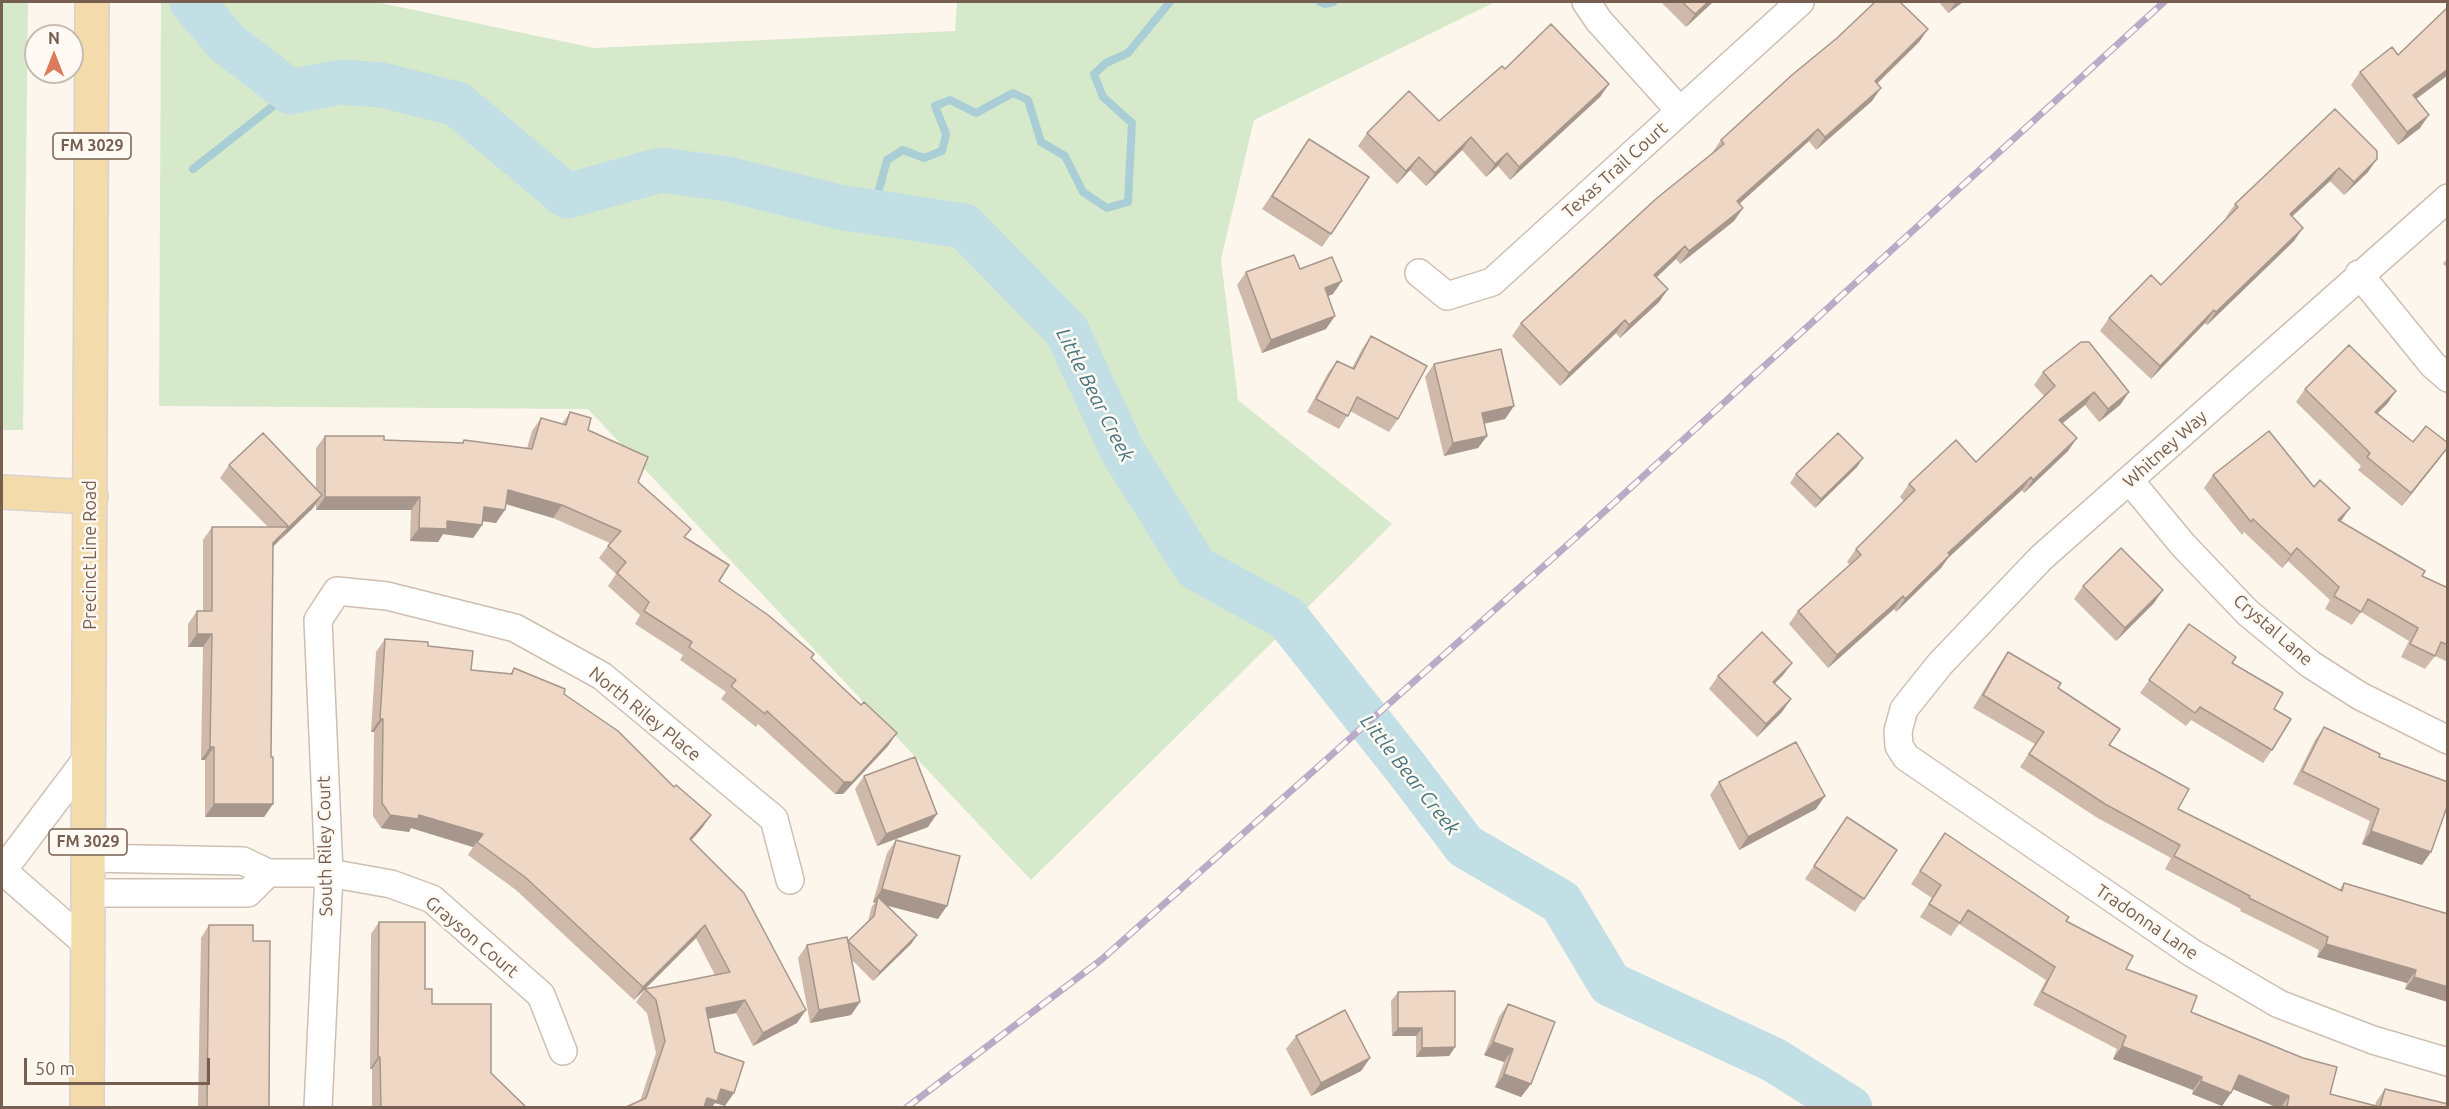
<!DOCTYPE html>
<style>
body{margin:0}
#map{position:relative;width:2449px;height:1109px;overflow:hidden;background:#fcf6ed;font-family:Ubuntu,sans-serif}
canvas{display:block}
.frame{position:absolute;inset:0;border:3px solid #765f50;pointer-events:none}
.north{position:absolute;left:24px;top:24px;width:60px;height:60px;box-sizing:border-box;background:#fefaf3;border:2px solid #c8bcb2;border-radius:50%;rotate:0deg;font-size:16px;font-weight:700;line-height:24px;text-align:center;color:#765f50}
.north::after{content:'';display:block;margin:auto;width:21px;height:27px;background:#dc7b5c;clip-path:polygon(50% 0,100% 100%,50% 72%,0 100%)}
.scale{position:absolute;left:24px;top:1058px;width:186px;height:27px;box-sizing:border-box;border:3px solid #765f50;border-top:0;padding-left:8px;font-size:18px;line-height:21px;white-space:nowrap;color:#765f50;-webkit-text-stroke:4px #fefaf3;paint-order:stroke}
</style>
<div id="map">
<canvas width="2449" height="1109"></canvas>
<div class="frame"></div>
<div class="north">N</div>
<div class="scale">50 m</div>
</div>
<script>
const g = document.querySelector('canvas').getContext('2d');
g.lineJoin = 'round';
function fillPath(path, color) { g.fillStyle = color; g.fill(path, 'evenodd'); }
const toPath = rows => new Path2D(rows.map(r => 'M' + r).join(''));
function strokePath(path, color, width, dash) { g.strokeStyle = color; g.lineWidth = width; g.lineCap = dash ? 'butt' : 'round'; g.setLineDash(dash || []); g.stroke(path); }
function label(font, color, halo, rows, align = 'center') {
  g.font = font + ' Ubuntu,sans-serif'; g.lineWidth = 5; g.setLineDash([]); g.textBaseline = 'middle'; g.strokeStyle = halo; g.fillStyle = color; for (const [text, x, y, turn = 0] of rows) {
    g.save(); g.translate(x, y); g.rotate((+turn || 0) * Math.PI / 180); g.textAlign = isNaN(turn) ? turn : align; if (halo) g.strokeText(text, 0, 0); g.fillText(text, 0, 0); g.restore();
  }
}
fillPath(toPath([
 [2,2,28,2,23,430,2,430],
 [161,2,376,2,594,48,955,31,957,2,1495,2,1254,120,1221,259,1238,400,1392,524,1031,880,588,409,159,406]
]), '#d7e9cb');
strokePath(toPath([
 [1320,2,1325,4,1333,2],
 [193,169,291,92],
 [873,212,887,160,903,150,924,158,942,151,946,134,935,106,950,100,976,113,1013,93,1028,100,1041,142,1065,156,1083,192,1107,208,1128,202,1132,123,1103,97,1094,74,1106,63,1128,53,1170,2]
]), '#a9ced6', 8);
strokePath(toPath([
 [192,2,227,43,291,92,340,82,382,85,457,104,567,196,661,170,728,179,839,207,964,226,1067,331,1123,452,1196,568,1287,618,1406,768,1465,846,1561,902,1610,984,1774,1060,1850,1108]
]), '#c2dfe5', 45);
const minor = toPath([
 [1586,2,1599,21,1680,111],
 [2448,198,2041,558,1940,664,1904,709,1898,731,1899,746,1906,757,2192,953,2279,1004,2373,1040,2448,1062],
 [1419,273,1447,296,1492,282,1800,2],
 [2359,274,2433,365,2448,378],
 [2130,481,2183,545,2248,613,2310,664,2360,696,2448,740],
 [88,858,243,861,268,873,329,873,391,884,432,899,541,995,563,1051],
 [2,870,88,945],
 [3,870,89,756],
 [88,893,248,893,268,873],
 [318,1108,329,873,318,620,337,591,387,596,515,628,602,676,774,819,790,880]
]);
const major = toPath([
 [2,492,91,497],
 [87,1108,92,2]
]);
strokePath(minor, '#cebfb2', 30);
strokePath(major, '#d9d2ce', 36);
strokePath(minor, '#fff', 27);
strokePath(major, '#f4dbab', 33);
const rail = toPath([
 [906,1108,1101,960,1582,532,2164,2]
]);
strokePath(rail, '#baaac6', 7);
strokePath(rail, '#fefaf3', 4.5, [14]);
fillPath(toPath([
 [1661,2,1713,2,1686,27],
 [1939,2,1963,2,1948,13],
 [2448,7,2448,75,2416,99,2420,128,2398,145,2351,85,2360,72,2398,55],
 [1928,29,1919,42,1877,84,1872,101,1816,150,1809,141,1739,204,1743,208,1734,221,1680,264,1676,259,1657,277,1668,289,1659,302,1620,338,1616,333,1560,386,1512,336,1521,323,1712,153,1721,140],
 [1505,69,1609,84,1600,97,1510,180,1498,166,1486,177,1462,150,1426,186,1410,170,1397,184,1358,146,1367,133,1439,121],
 [2335,109,2368,172,2344,195,2330,181,2292,216,2294,241,2207,325,2205,323,2151,379,2100,331,2109,318,2161,285,2227,218,2226,217,2235,204],
 [1309,139,1331,234,1322,247,1262,209],
 [2448,257,2448,268,2443,264],
 [1300,269,1333,294,1328,296,1326,329,1262,353,1237,285,1246,272],
 [1371,336,1398,419,1389,432,1350,411,1339,429,1307,412,1328,373,1337,361,1352,368,1362,349],
 [1434,364,1514,406,1505,419,1484,424,1487,436,1478,448,1444,456,1425,377],
 [2043,372,2129,392,2120,405,2099,422,2085,405,2063,423,2068,451,2024,493,2022,490,1948,558,1941,568,1896,612,1894,609,1828,668,1789,624,1798,611,1850,565,1847,562,1856,549,1904,501,1900,497,1909,484,1976,462,2044,396,2034,385],
 [2305,389,2396,391,2387,404,2378,413,2413,442,2448,448,2402,506,2358,470,2361,466,2296,402],
 [570,412,638,482,685,537,719,581,811,658,888,746,843,794,835,794,758,724,756,727,721,699,726,692,680,660,683,655,635,624,640,615,608,586,616,574,599,558,610,543,553,518,506,504,496,523,482,521,482,525,473,538,443,534,438,542,410,541,411,510,316,510,316,504,313,508,273,547,271,757,273,804,264,817,205,817,205,760,201,760,203,647,188,647,188,624,197,611,203,611,203,540,212,527,268,527,220,478,229,465,316,488,316,448,325,436,384,440,461,443,464,440,527,448,532,431,541,418,562,424],
 [1857,467,1815,508,1790,483,1796,474],
 [2213,475,2341,521,2422,576,2448,588,2448,662,2435,656,2425,669,2401,657,2409,641,2361,612,2352,625,2325,609,2330,600,2288,561,2282,568,2244,532,2242,535,2204,488],
 [2083,586,2154,603,2116,641,2074,599],
 [2189,624,2232,663,2274,709,2272,750,2263,763,2191,720,2186,726,2140,693],
 [385,639,428,646,471,670,510,674,514,668,564,694,674,787,711,815,702,828,691,840,797,1023,753,1046,736,1013,708,1019,725,1106,715,1103,712,1107,626,1107,640,1101,656,1053,647,1013,636,1002,645,989,715,975,696,938,634,1000,516,890,468,855,473,847,411,828,409,832,381,828,373,816,374,732,371,732,376,652],
 [2008,652,2058,688,2109,745,2178,809,2339,890,2344,883,2448,1002,2405,989,2407,983,2317,957,2319,950,2240,911,2241,909,2165,869,2171,858,2096,817,2020,767,2035,744,1973,708,1999,665],
 [1792,663,1783,675,1775,683,1782,712,1757,737,1709,689,1718,676],
 [2324,727,2379,757,2422,865,2362,844,2370,821,2293,784,2315,740],
 [864,776,928,827,877,846,855,789],
 [1719,782,1816,809,1739,850,1710,795],
 [1847,817,1897,850,1855,912,1805,879],
 [1945,833,2066,921,2126,969,2191,1012,2330,1094,2375,1106,2376,1102,2385,1089,2448,1107,2276,1107,2233,1089,2222,1106,2192,1094,2193,1090,2113,1059,2117,1049,2033,1005,2046,980,1959,924,1951,936,1920,917,1932,898,1911,884],
 [896,840,938,919,887,905,917,935,911,944,873,981,852,960,860,1002,851,1015,810,1023,798,958,807,945,848,941,868,921,872,906,875,903,873,902,887,853],
 [379,922,425,989,432,1004,491,1073,526,1107,372,1107,372,1069,370,1069,371,934],
 [209,925,253,941,269,1107,198,1107,201,938],
 [1398,992,1455,1047,1449,1056,1416,1057,1416,1036,1392,1036,1391,1001],
 [1508,1004,1531,1084,1521,1097,1495,1087,1504,1062,1484,1055,1499,1017],
 [1296,1036,1370,1058,1361,1071,1311,1096,1286,1049]
]), '#ceb9aa');
fillPath(toPath([
 [1708,2,1713,2,1686,27,1695,14],
 [1956,2,1963,2,1948,13],
 [1928,29,1919,42,1866,94,1875,81],
 [2448,69,2448,75,2404,108,2413,95],
 [1609,84,1600,97,1510,180,1519,167],
 [1881,88,1872,101,1816,150,1825,137],
 [2429,115,2420,128,2398,145,2407,132],
 [1818,129,1809,141,1728,214,1737,201],
 [1471,137,1462,150,1426,186,1435,173],
 [1507,153,1498,166,1486,177,1495,164],
 [1419,157,1410,170,1397,184,1406,171],
 [2377,159,2368,172,2344,195,2354,182],
 [2339,168,2330,181,2281,227,2290,214],
 [1743,208,1734,221,1680,264,1689,251],
 [2303,228,2294,241,2207,325,2216,312],
 [1685,246,1676,259,1645,288,1654,275],
 [1342,281,1333,294,1316,301,1325,288],
 [1668,289,1659,302,1620,338,1629,325],
 [2214,310,2205,323,2151,379,2160,366],
 [1335,316,1326,329,1262,353,1271,340],
 [1625,320,1616,333,1560,386,1569,373],
 [2396,391,2387,404,2366,424,2375,412],
 [2094,392,2085,405,2050,433,2059,420],
 [2129,392,2120,405,2099,422,2108,409],
 [1514,406,1505,419,1472,426,1482,413],
 [1487,436,1478,448,1444,456,1453,443],
 [2077,438,2068,451,2024,493,2033,480],
 [2448,447,2440,458,2402,506,2411,493],
 [1863,458,1857,467,1815,508,1821,499],
 [2031,477,2022,490,1948,558,1941,568,1896,612,1905,599,1948,553],
 [508,490,562,505,553,518,499,502],
 [322,495,313,508,280,540,289,527],
 [325,497,420,497,411,510,316,510],
 [484,507,505,510,496,523,475,520],
 [2350,508,2341,521,2338,520],
 [447,521,482,525,473,538,443,534,438,542,410,541,419,528],
 [289,527,279,540,264,556,273,543],
 [2297,548,2288,561,2282,568,2291,555],
 [2163,590,2154,603,2116,641,2125,628],
 [1903,596,1894,609,1828,668,1837,655],
 [197,634,212,634,203,647,188,647],
 [1792,663,1783,675,1764,694,1773,682],
 [1791,699,1782,712,1757,737,1766,724],
 [380,719,383,719,374,732,371,732],
 [897,733,888,746,843,794,835,794,844,782],
 [210,747,214,747,205,760,201,760],
 [1825,796,1816,809,1739,850,1748,837],
 [214,804,273,804,264,817,205,817],
 [937,814,928,827,877,846,886,834],
 [390,815,419,815,483,834,473,847,411,828,409,832,381,828],
 [711,815,702,828,681,852,690,839],
 [2371,831,2431,852,2422,865,2362,844],
 [882,889,947,906,938,919,877,903,878,897,875,903,873,902],
 [705,925,696,938,634,1000,643,987],
 [917,935,911,944,873,981,880,972],
 [2326,944,2416,970,2407,983,2317,957],
 [2414,977,2448,987,2448,1002,2405,989],
 [745,1000,736,1013,697,1021,706,1008],
 [860,1002,851,1015,810,1023,819,1010],
 [806,1010,797,1023,753,1046,763,1033],
 [1398,1028,1422,1028,1416,1036,1392,1036],
 [1493,1042,1513,1049,1504,1062,1484,1055],
 [2122,1046,2202,1077,2193,1090,2113,1059],
 [1455,1047,1449,1056,1416,1057,1422,1048],
 [378,1057,380,1057,372,1069,370,1069],
 [1370,1058,1361,1071,1311,1096,1321,1083],
 [1504,1074,1531,1084,1521,1097,1495,1087],
 [2239,1075,2289,1096,2281,1107,2276,1107,2230,1088],
 [2201,1081,2231,1093,2222,1106,2192,1094],
 [721,1089,734,1093,725,1106,715,1103,712,1107,700,1107,707,1098]
]), '#a7968b');
const building = toPath([
 [1682,2,1708,2,1695,14,1682,2],
 [1875,2,1900,2,1928,29,1875,81,1881,88,1825,137,1818,129,1737,201,1743,208,1689,251,1685,246,1654,275,1668,289,1629,325,1625,320,1569,373,1521,323,1657,198,1724,144,1721,140,1792,75,1837,38,1875,2],
 [2448,7,2448,69,2413,95,2429,115,2407,132,2360,72,2392,47,2398,55,2448,7],
 [1551,24,1609,84,1519,167,1507,153,1495,164,1471,137,1435,173,1419,157,1406,171,1367,133,1409,91,1439,121,1502,66,1505,69,1551,24],
 [2335,109,2377,151,2377,159,2354,182,2339,168,2290,214,2303,228,2216,312,2214,310,2160,366,2109,318,2151,275,2161,285,2238,207,2235,204,2335,109],
 [1309,139,1369,177,1331,234,1272,196,1309,139],
 [1294,255,1300,269,1332,257,1342,281,1325,288,1335,316,1271,340,1246,272,1294,255],
 [1371,336,1427,366,1398,419,1357,397,1348,416,1316,399,1337,361,1354,369,1371,336],
 [2081,342,2089,342,2129,392,2108,409,2094,392,2059,420,2077,438,2033,480,2031,477,1948,553,1950,555,1905,599,1903,596,1837,655,1798,611,1861,555,1856,549,1915,490,1909,484,1956,440,1976,462,2055,386,2043,372,2081,342],
 [2349,345,2396,391,2375,412,2413,442,2426,426,2448,443,2448,447,2411,493,2367,457,2370,453,2305,389,2349,345],
 [1501,349,1514,406,1482,413,1487,436,1453,443,1434,364,1501,349],
 [570,412,591,418,588,430,648,457,638,482,691,529,684,537,729,565,719,581,768,615,814,654,811,658,861,705,864,702,897,733,852,782,844,782,767,711,765,714,731,686,736,680,689,647,692,642,644,611,649,602,617,573,626,562,608,546,621,531,562,505,508,490,505,510,484,507,482,525,447,521,447,529,419,528,420,497,325,497,325,436,384,436,384,440,463,443,464,440,532,449,541,418,566,425,570,412],
 [2269,431,2314,487,2320,480,2350,508,2338,520,2425,571,2422,576,2448,588,2448,645,2441,642,2435,656,2410,644,2418,628,2368,599,2361,612,2334,596,2339,587,2297,548,2291,555,2253,519,2251,522,2213,475,2269,431],
 [263,433,322,495,289,527,229,465,263,433],
 [1838,433,1863,458,1821,499,1796,474,1838,433],
 [212,527,289,527,273,543,271,757,273,757,273,804,214,804,214,747,210,747,212,634,197,634,197,611,212,611,212,527],
 [2121,548,2163,590,2125,628,2083,586,2121,548],
 [2189,624,2236,657,2232,663,2283,693,2274,709,2291,719,2272,750,2200,707,2195,713,2149,680,2189,624],
 [1762,632,1792,663,1773,682,1791,699,1766,724,1718,676,1762,632],
 [385,639,428,642,428,646,473,651,471,670,512,674,514,668,565,689,564,694,618,731,674,787,676,785,711,815,690,839,744,893,806,1010,763,1033,745,1000,706,1008,715,1052,744,1062,734,1093,721,1089,717,1101,707,1098,704,1107,626,1107,646,1098,665,1041,656,1000,645,989,730,972,705,925,643,987,525,877,477,842,483,834,419,815,418,819,390,815,382,803,383,719,380,719,385,639],
 [2008,652,2061,683,2058,688,2120,729,2109,745,2189,789,2178,809,2342,891,2344,883,2448,914,2448,987,2414,977,2416,970,2326,944,2328,937,2249,898,2250,896,2174,856,2180,845,2105,804,2029,754,2044,732,1983,695,2008,652],
 [2324,727,2380,754,2379,757,2448,782,2448,804,2431,852,2371,831,2379,809,2302,771,2324,727],
 [1796,742,1825,796,1748,837,1719,782,1796,742],
 [915,757,937,814,886,834,864,776,915,757],
 [1847,817,1897,850,1864,899,1814,866,1847,817],
 [1945,833,2069,917,2066,921,2133,956,2126,969,2197,996,2191,1012,2303,1058,2337,1067,2330,1094,2380,1107,2287,1107,2289,1096,2239,1075,2231,1093,2201,1081,2202,1077,2122,1046,2126,1036,2042,992,2055,967,1968,910,1960,923,1929,904,1941,885,1920,871,1945,833],
 [896,840,960,856,947,906,882,889,896,840],
 [878,897,917,935,880,972,848,941,874,916,878,897],
 [379,922,425,922,425,989,432,989,432,1004,491,1004,491,1073,526,1107,381,1107,380,1057,378,1057,379,922],
 [209,925,253,925,253,941,270,941,269,1107,207,1107,209,925],
 [847,937,860,1002,819,1010,807,945,847,937],
 [1455,991,1455,1047,1422,1048,1422,1028,1398,1028,1398,992,1455,991],
 [1508,1004,1555,1022,1531,1084,1504,1074,1513,1049,1493,1042,1508,1004],
 [1345,1010,1370,1058,1321,1083,1296,1036,1345,1010],
 [2385,1089,2448,1104,2448,1107,2380,1107,2385,1089]
]);
fillPath(building, '#efd7c6');
strokePath(building, '#a7968b', 1.5);
for (const [x, y, w] of [
 [92,146,78],
 [88,842,78]
]) { const box = new Path2D(); box.roundRect(x - w / 2, y - 13, w, 26, 4.5); g.fillStyle = '#fefaf3'; g.fill(box); strokePath(box, '#765f50', 1.5); }
label('bold 16px', '#765f50', null, [
 ["FM 3029",92,146],
 ["FM 3029",88,842]
]);
label('18px', '#765f50', '#fefaf3', [
 ["Texas Trail Court",1615,170,-42],
 ["Whitney Way",2165,449,-42],
 ["Precinct Line Road",90,555,-90],
 ["Crystal Lane",2273,630,41],
 ["North Riley Place",645,714,39],
 ["South Riley Court",325,846,-91],
 ["Tradonna Lane",2147,922,34],
 ["Grayson Court",472,937,40]
]);
label('italic 20px', '#477680', '#fefaf3', [
 ["Little Bear Creek",1095,395,63],
 ["Little Bear Creek",1410,775,52]
]);
</script>
